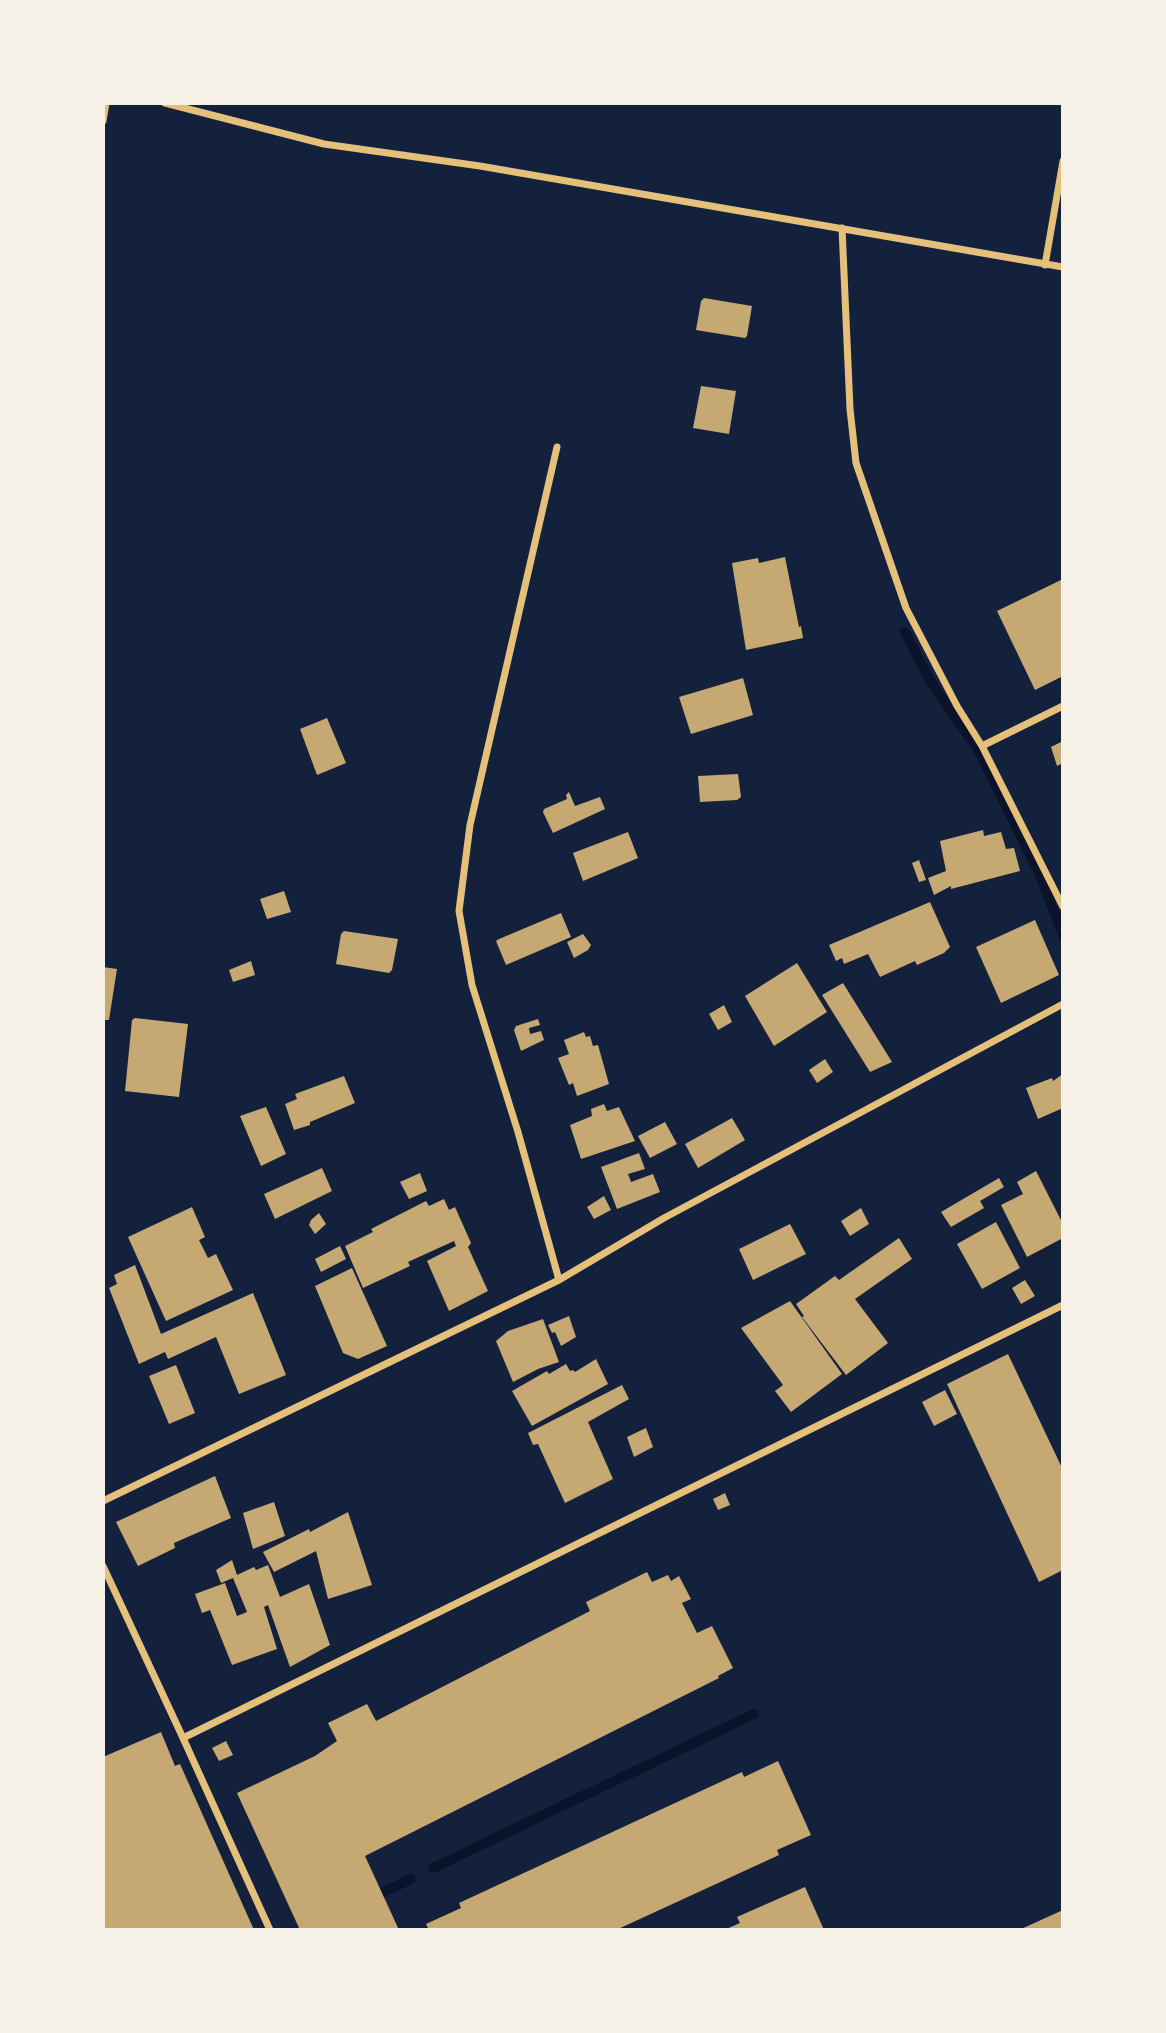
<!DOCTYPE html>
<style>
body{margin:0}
#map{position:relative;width:1166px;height:2033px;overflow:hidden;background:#14213d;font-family:Figtree,sans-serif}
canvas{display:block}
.frame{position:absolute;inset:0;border:105px solid #f6f1e7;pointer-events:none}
</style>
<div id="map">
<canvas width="1166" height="2033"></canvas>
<div class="frame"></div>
</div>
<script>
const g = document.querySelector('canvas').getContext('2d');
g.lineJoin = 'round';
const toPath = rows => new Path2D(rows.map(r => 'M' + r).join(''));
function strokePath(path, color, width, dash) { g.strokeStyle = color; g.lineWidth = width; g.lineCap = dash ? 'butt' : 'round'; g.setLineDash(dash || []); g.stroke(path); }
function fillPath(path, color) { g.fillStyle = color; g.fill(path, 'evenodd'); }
strokePath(toPath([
 [905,632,931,682,979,751,1040,875,1063,935],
 [433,1868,754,1714],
 [369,1899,411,1879]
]), '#0b132b', 10);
fillPath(toPath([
 [704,298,752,306,747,336,745,338,696,330,701,301],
 [701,386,736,391,729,434,693,428],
 [785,557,799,627,801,626,803,638,746,650,732,563,758,558,759,563],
 [1063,579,1063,676,1035,690,997,611],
 [743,678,753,715,691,734,679,697],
 [327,718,346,763,317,775,300,729],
 [1063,741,1063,763,1057,766,1051,747],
 [738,774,741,797,737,800,700,802,698,776],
 [569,792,575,806,600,797,605,809,553,833,543,812,544,809,567,799,566,795],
 [983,830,984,836,1001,832,1006,849,1014,848,1020,871,951,889,951,886,934,895,928,878,946,871,940,841],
 [628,832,638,858,583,881,573,853],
 [919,860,926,880,919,882,912,863],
 [284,891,291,912,267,919,260,899],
 [930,902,950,947,944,953,917,965,915,961,880,977,868,954,844,964,842,958,836,961,829,945],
 [561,913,571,937,506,965,496,941,499,939],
 [1035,920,1059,975,1001,1003,976,947],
 [344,931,398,939,392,970,389,973,336,964,341,934],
 [583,934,591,945,588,950,574,958,567,942],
 [251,961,255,975,233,982,229,970],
 [797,963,827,1012,774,1046,745,996],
 [103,967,117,969,109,1020,103,1020],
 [843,983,892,1062,870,1072,822,995],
 [724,1005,732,1022,718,1030,709,1014],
 [135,1018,188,1024,179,1097,125,1091,132,1020],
 [538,1019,540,1025,529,1028,530,1034,541,1031,544,1040,521,1051,514,1030,516,1026],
 [584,1032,586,1037,590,1036,593,1046,598,1045,609,1084,577,1096,573,1083,569,1085,558,1058,569,1054,564,1040],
 [825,1059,833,1072,817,1083,809,1070],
 [1063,1074,1063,1108,1038,1119,1026,1088,1052,1078,1053,1081],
 [344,1076,355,1103,310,1122,310,1125,294,1130,285,1104,297,1099,295,1094],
 [604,1104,607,1111,619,1107,635,1141,581,1159,570,1125,592,1116,591,1109],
 [266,1107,286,1154,261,1166,240,1116],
 [732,1118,745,1140,698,1168,685,1144],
 [665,1122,677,1144,650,1158,638,1136],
 [639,1153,645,1169,628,1174,631,1182,653,1174,660,1192,617,1209,601,1167],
 [322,1168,332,1191,275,1219,264,1194],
 [1036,1171,1063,1224,1063,1238,1027,1257,1001,1205,1023,1194,1017,1182],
 [420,1173,427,1191,409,1199,400,1182],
 [999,1178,1004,1187,980,1201,984,1208,951,1227,941,1212],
 [604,1196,611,1210,594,1219,587,1207],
 [444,1199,449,1210,455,1207,471,1243,468,1247,488,1291,449,1311,427,1261,456,1246,454,1241,408,1262,410,1266,363,1288,345,1246,373,1232,371,1229,426,1201,429,1206],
 [192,1207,205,1237,199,1240,208,1258,216,1254,233,1290,166,1321,128,1237],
 [861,1208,869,1224,850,1236,841,1221],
 [319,1213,326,1224,315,1234,309,1225,311,1220],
 [996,1222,1020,1268,982,1289,957,1244],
 [790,1224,806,1254,753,1280,739,1249],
 [899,1238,912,1259,855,1299,888,1343,846,1375,802,1317,804,1316,796,1304,835,1276,839,1280],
 [340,1246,346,1259,321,1272,315,1259],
 [135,1265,161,1334,253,1293,286,1375,239,1394,216,1337,168,1359,165,1352,139,1364,109,1288,117,1284,114,1275],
 [352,1268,387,1346,358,1359,343,1353,315,1286],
 [1025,1280,1035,1296,1021,1304,1012,1288],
 [790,1301,842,1374,791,1412,775,1391,783,1385,741,1328],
 [569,1316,576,1337,561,1346,555,1332,552,1333,548,1325],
 [543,1319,559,1362,538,1369,513,1382,496,1341,508,1331],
 [1008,1354,1063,1470,1063,1570,1039,1582,947,1384],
 [596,1359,608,1384,532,1426,512,1391,547,1371,549,1374,566,1364,570,1371,573,1370,575,1372],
 [176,1365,195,1413,169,1424,149,1376],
 [622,1385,629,1399,588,1422,613,1479,565,1503,538,1444,533,1445,528,1433],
 [945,1390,957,1414,934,1426,922,1402],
 [646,1428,653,1447,634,1457,627,1437],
 [215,1476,231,1518,174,1543,175,1548,138,1566,116,1522],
 [725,1493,730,1505,718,1510,713,1499],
 [274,1502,285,1536,253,1549,243,1513],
 [348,1512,372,1585,328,1599,316,1551,274,1572,263,1552,309,1529,310,1532],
 [232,1560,237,1575,254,1567,256,1570,268,1565,280,1597,309,1584,330,1645,290,1667,268,1605,264,1607,277,1649,232,1665,210,1610,202,1613,195,1594,225,1583,237,1616,247,1612,233,1578,221,1583,216,1570],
 [647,1572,652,1582,668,1575,671,1581,679,1576,691,1599,682,1603,697,1633,712,1626,733,1668,718,1676,719,1678,365,1856,399,1930,300,1930,237,1793,315,1756,337,1741,328,1723,367,1704,376,1721,590,1611,586,1602],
 [161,1732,175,1766,180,1764,254,1930,103,1930,103,1757],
 [226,1741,233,1755,219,1761,212,1748],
 [778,1761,811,1835,777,1850,779,1855,616,1930,429,1930,426,1924,461,1908,459,1903,742,1772,744,1777],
 [805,1887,824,1930,724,1930,740,1923,737,1917],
 [1063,1910,1063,1930,1019,1930]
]), '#c6a872');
strokePath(toPath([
 [165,103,324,144,480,166,1063,267],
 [103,121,106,103],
 [842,228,850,409,856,463,906,608,957,706,982,746,1063,907],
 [1045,265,1063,161],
 [557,447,470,825,459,911,472,985,518,1132,559,1280],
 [982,746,1063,706],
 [103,1501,559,1280,664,1218,1063,1004],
 [103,1566,183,1738,1063,1305],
 [183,1738,270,1930]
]), '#e5c07b', 7);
</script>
